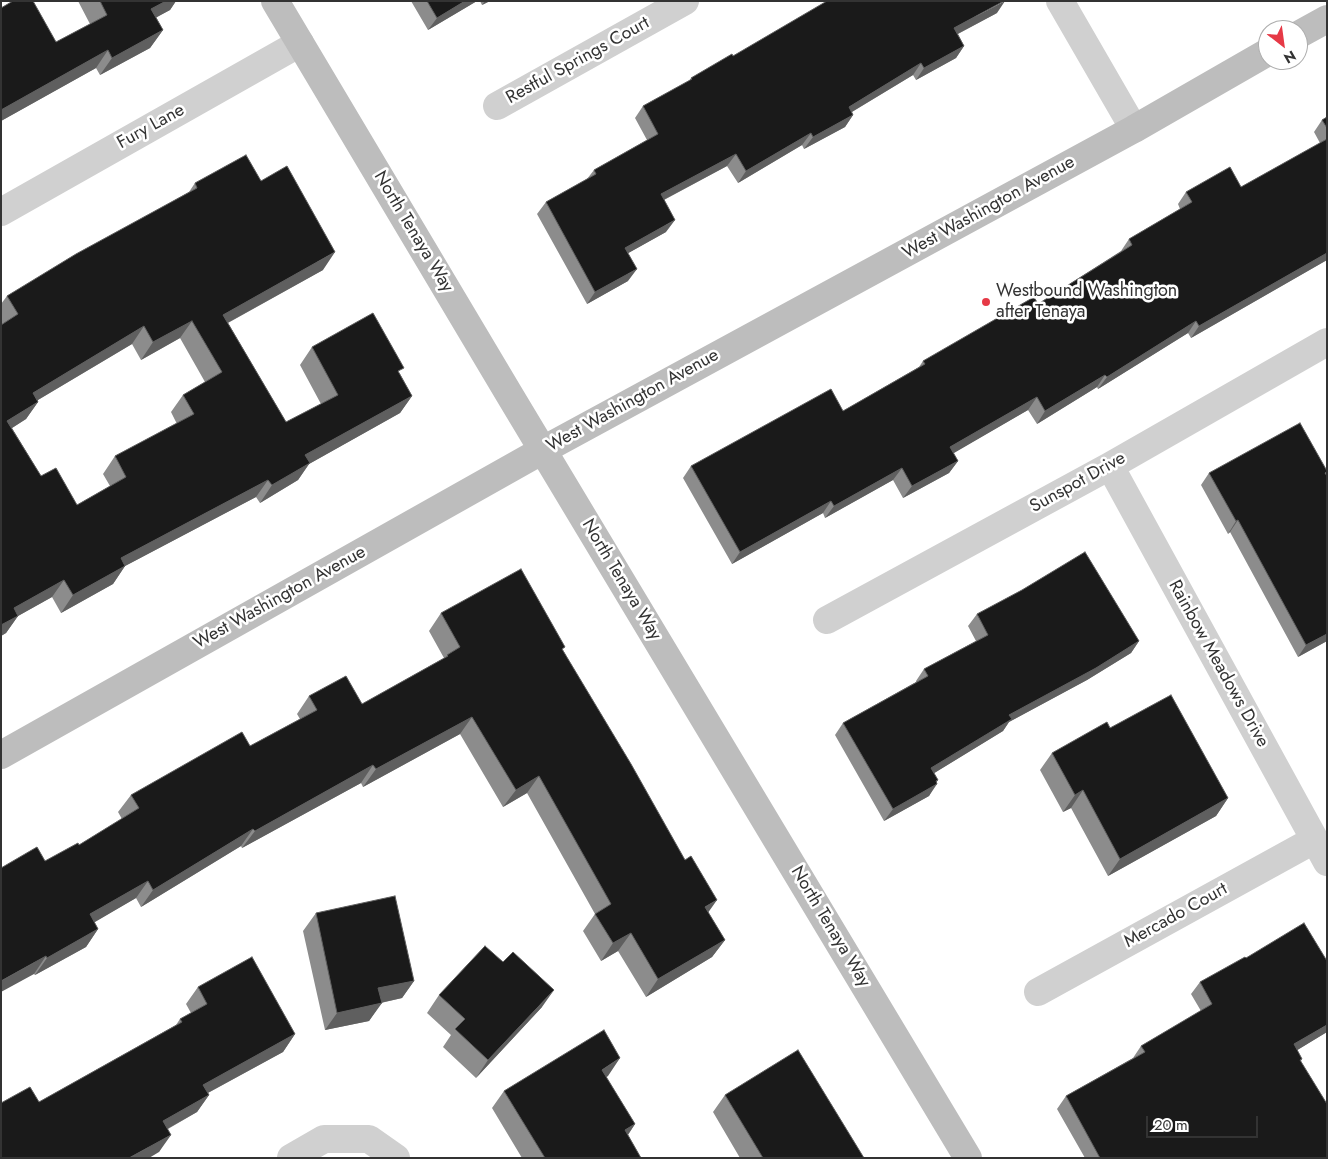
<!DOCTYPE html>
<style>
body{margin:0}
#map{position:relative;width:1328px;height:1159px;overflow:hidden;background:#fff;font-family:Jost,sans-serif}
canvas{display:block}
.frame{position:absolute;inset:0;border:2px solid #333;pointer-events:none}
.north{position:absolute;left:1258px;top:20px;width:50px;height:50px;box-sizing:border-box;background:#fff;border:1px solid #adadad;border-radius:50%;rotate:150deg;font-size:14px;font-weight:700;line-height:20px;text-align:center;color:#333}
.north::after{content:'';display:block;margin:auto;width:18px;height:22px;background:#e63946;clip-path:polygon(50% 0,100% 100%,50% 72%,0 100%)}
.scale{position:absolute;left:1146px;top:1116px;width:112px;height:22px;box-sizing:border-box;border:2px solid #333;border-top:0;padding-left:6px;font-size:15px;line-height:18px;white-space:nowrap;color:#333;-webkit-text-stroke:4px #fff;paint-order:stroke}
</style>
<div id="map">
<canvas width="1328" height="1159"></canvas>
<div class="frame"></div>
<div class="north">N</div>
<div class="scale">20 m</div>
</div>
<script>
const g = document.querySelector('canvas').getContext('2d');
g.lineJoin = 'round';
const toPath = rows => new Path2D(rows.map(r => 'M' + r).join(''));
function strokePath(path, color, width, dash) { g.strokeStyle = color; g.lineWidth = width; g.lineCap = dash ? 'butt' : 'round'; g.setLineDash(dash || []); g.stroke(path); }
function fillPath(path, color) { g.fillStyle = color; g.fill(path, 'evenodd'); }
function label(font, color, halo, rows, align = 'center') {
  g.font = font + ' Jost,sans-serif'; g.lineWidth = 5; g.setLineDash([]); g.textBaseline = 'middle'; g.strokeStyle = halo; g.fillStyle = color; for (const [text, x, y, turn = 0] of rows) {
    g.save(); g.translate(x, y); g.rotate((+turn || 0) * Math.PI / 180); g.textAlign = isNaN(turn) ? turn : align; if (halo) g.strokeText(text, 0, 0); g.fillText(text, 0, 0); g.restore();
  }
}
strokePath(toPath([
 [1060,1,1134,129],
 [497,106,685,1],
 [1,212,300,43],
 [1110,466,1327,862],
 [827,620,1110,466,1327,342],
 [1038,992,1314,840],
 [291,1158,324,1139,369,1139,396,1158]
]), '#d0d0d0', 28);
strokePath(toPath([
 [275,1,509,394,968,1158],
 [1298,35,1327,19],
 [1,755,543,450,1134,129,1268,52]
]), '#bdbdbd', 28);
fillPath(toPath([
 [78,1,176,1,170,10,156,17,163,30,150,48,100,75,96,68,1,121,1,8,56,42,90,24],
 [411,1,477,1,428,30],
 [480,1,490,1,482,5],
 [997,13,958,34,964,46,956,58,916,80,913,75,852,112,853,115,845,127,804,149,802,145,738,183,727,166,664,200,666,232,628,253,628,281,587,304,537,214,546,202,587,179,594,170,647,140,635,118,643,106,689,81,691,78,733,56],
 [1327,117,1327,260,1191,338,1188,333,1098,389,1097,387,1037,424,1028,410,953,453,958,461,949,473,903,498,893,480,825,518,823,513,732,564,683,478,691,466,843,411,919,367,923,361,1038,304,1121,251,1129,239,1180,209,1178,204,1186,192,1241,187,1320,143,1314,132,1322,120],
 [261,181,323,270,228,323,286,422,321,404,300,365,312,347,400,374,412,396,400,413,309,464,298,480,260,503,256,497,125,566,113,584,61,613,52,597,18,616,6,633,1,636,1,304,7,296,189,192,195,183],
 [180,338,205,382,183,395,171,412,177,424,115,456,103,474,110,486,77,505,41,476,12,428,26,419,38,402,38,400,132,344,141,360],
 [1209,473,1325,474,1327,476,1327,641,1298,657,1230,532,1228,534,1201,485],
 [441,613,563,650,708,912,725,940,712,957,646,997,618,951,601,961,583,931,595,914,527,793,503,807,460,734,363,787,361,783,242,848,241,846,141,907,136,898,94,922,98,929,86,947,35,975,34,974,45,861,79,845,122,819,118,812,131,795,250,746,300,719,297,714,309,696,362,704,444,658,429,631],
 [977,614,1139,641,1131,653,1087,680,1009,722,1003,731,934,773,936,782,929,796,884,821,835,735,843,723,916,682,916,681,924,669,976,641,968,626],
 [1052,753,1228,798,1216,816,1108,876,1071,808,1063,812,1040,770],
 [316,913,414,981,402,998,381,1003,369,1021,325,1030,303,931],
 [1246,958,1327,1032,1297,1050,1302,1059,1301,1061,1327,1158,1085,1158,1057,1109,1066,1096,1133,1058,1141,1046,1201,1011,1191,994,1200,982],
 [198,987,295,1034,283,1052,208,1093,209,1095,197,1112,168,1129,159,1152,39,1102,176,1025,180,1019,191,1013,186,1004],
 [439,995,542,1007,476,1078,443,1047,451,1035,427,1013],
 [608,1076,606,1077,635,1124,628,1135,641,1158,522,1158,492,1108,504,1091],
 [725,1095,864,1158,740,1158,713,1112]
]), '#8c8c8c');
fillPath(toPath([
 [166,1,176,1,170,10,139,27,151,9],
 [465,1,477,1,428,30,437,18],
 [485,1,490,1,482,5],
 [1005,1,997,13,946,40,954,28],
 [163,30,150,48,100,75,112,58],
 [964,46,956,58,916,80,924,68],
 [108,50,96,68,1,121,1,110],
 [921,63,913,75,840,119,849,107],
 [853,115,845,127,804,149,813,137],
 [811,133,802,145,738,183,746,171],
 [736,154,727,166,652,206,661,194],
 [675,220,666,232,616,260,625,248],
 [335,252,323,270,211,332,223,315],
 [1327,253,1327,260,1191,338,1199,326],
 [637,269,628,281,587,304,595,292],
 [192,321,180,338,141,360,153,342],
 [1196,321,1188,333,1098,389,1107,377],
 [144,326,132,344,21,410,33,393],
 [1105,375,1097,387,1037,424,1045,411],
 [412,396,400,413,309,464,298,480,260,503,272,485,305,455],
 [1037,397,1028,410,942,460,950,447],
 [38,402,26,419,1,435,7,421],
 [958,461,949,473,903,498,912,486],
 [902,468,893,480,825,518,834,506],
 [268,480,256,497,108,575,121,558],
 [831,501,823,513,732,564,740,552],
 [1238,520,1230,532,1228,534,1236,521],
 [125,566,113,584,61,613,73,595],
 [64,580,52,597,18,616,6,633,1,636,1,625,14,608],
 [1327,634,1327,641,1298,657,1306,645],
 [1139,641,1131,653,1087,680,1009,722,1003,731,923,780,931,768,1009,715],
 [472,717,460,734,363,787,376,769],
 [373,765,361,783,242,848,255,831],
 [539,776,527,793,503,807,516,790],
 [938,780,934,786,937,784,929,796,884,821,893,809],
 [1083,790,1071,808,1063,812,1075,795],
 [1228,798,1216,816,1108,876,1120,859],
 [253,829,241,846,141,907,153,890],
 [148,881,136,898,78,932,90,914],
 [717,900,705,917,705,907],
 [98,929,86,947,35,975,47,958],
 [631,933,618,951,601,961,613,943],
 [725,940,712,957,646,997,658,979],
 [46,956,34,974,1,992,1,981],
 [414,981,402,998,366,1006,378,988],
 [554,990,542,1007,476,1078,488,1060],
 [382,1003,369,1021,325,1030,337,1013],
 [1327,1025,1327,1032,1286,1057,1294,1044],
 [295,1034,283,1052,191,1102,203,1085],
 [620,1058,608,1076,590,1087,602,1070],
 [209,1095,197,1112,151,1138,163,1121],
 [635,1124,623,1142,625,1130],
 [171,1135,159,1152,149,1158,129,1158]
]), '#5f5f5f');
const building = toPath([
 [13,1,33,1,56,42,107,15,100,1,166,1,151,9,163,30,112,58,108,50,1,110,1,8,13,1],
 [427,1,465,1,437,18,427,1],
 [827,1,1004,1,954,28,964,46,924,68,921,63,849,107,853,115,813,137,811,133,746,171,736,154,661,194,675,220,625,248,637,269,595,292,546,202,596,174,594,170,658,134,643,106,692,79,691,78,732,54,733,56,827,1],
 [1327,117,1327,128,1322,120,1327,117],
 [1327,139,1327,253,1199,326,1196,321,1107,377,1105,375,1045,411,1037,397,950,447,958,461,912,486,902,468,834,506,831,501,740,552,691,466,831,389,843,411,925,364,923,361,1034,297,1038,304,1132,245,1129,239,1192,202,1186,192,1230,167,1241,187,1327,139],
 [246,155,261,181,287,166,335,252,223,315,286,422,338,395,312,347,373,313,404,368,398,371,412,396,305,455,310,463,272,485,268,480,121,558,125,566,73,595,64,580,14,608,18,616,1,625,1,325,18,314,7,296,76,254,197,188,195,183,246,155],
 [192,321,222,372,183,395,194,414,115,456,126,477,77,505,56,468,41,476,7,421,38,402,33,393,144,326,153,342,192,321],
 [1300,423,1327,471,1325,473,1327,476,1327,634,1306,645,1238,520,1236,521,1209,473,1300,423],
 [1085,552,1139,641,1096,668,1009,715,1012,719,931,768,938,780,936,781,937,784,893,809,843,723,928,676,924,669,988,635,977,614,1022,590,1085,552],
 [521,569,565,647,562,649,631,764,685,860,691,856,717,900,705,907,725,940,658,979,631,933,613,943,595,914,611,904,539,776,516,790,472,717,376,769,373,765,255,831,253,829,153,890,148,881,90,914,98,929,47,958,46,956,1,981,1,868,37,847,45,861,78,843,79,845,139,808,131,795,242,732,250,746,317,710,309,696,346,676,362,704,448,656,447,655,460,647,441,613,521,569],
 [1171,695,1228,798,1120,859,1083,790,1075,795,1052,753,1107,722,1110,728,1171,695],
 [395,896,414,981,378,988,382,1003,337,1013,316,913,395,896],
 [1304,923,1327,961,1327,1025,1294,1044,1302,1059,1300,1060,1327,1104,1327,1158,1100,1158,1066,1096,1145,1052,1141,1046,1212,1004,1200,982,1245,957,1246,958,1304,923],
 [485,946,503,962,513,952,554,990,488,1060,455,1029,465,1019,439,995,485,946],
 [252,957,295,1034,203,1085,209,1095,163,1121,171,1135,129,1158,1,1158,1,1103,30,1087,39,1102,182,1022,180,1019,207,1004,198,987,252,957],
 [604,1030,620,1058,602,1070,635,1124,625,1130,641,1158,545,1158,504,1091,604,1030],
 [798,1050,864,1158,763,1158,725,1095,798,1050]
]);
fillPath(building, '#1a1a1a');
strokePath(building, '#5f5f5f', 1);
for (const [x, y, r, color] of [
 [986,302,5,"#e63946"]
]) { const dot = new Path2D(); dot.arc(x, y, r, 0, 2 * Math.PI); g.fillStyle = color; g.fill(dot); strokePath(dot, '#fff', 2); }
label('18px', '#333', '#fff', [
 ["Restful Springs Court",578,61,-29],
 ["Fury Lane",151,127,-29],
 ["West Washington Avenue",989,208,-29],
 ["North Tenaya Way",413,232,59],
 ["West Washington Avenue",633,401,-29],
 ["Sunspot Drive",1078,483,-29],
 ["North Tenaya Way",621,580,59],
 ["West Washington Avenue",280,598,-29],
 ["Rainbow Meadows Drive",1218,664,61],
 ["Mercado Court",1176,916,-29],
 ["North Tenaya Way",830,927,59]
]);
label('18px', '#333', '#fff', [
 ["Westbound Washington",996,292],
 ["after Tenaya",996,313]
], 'left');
</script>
